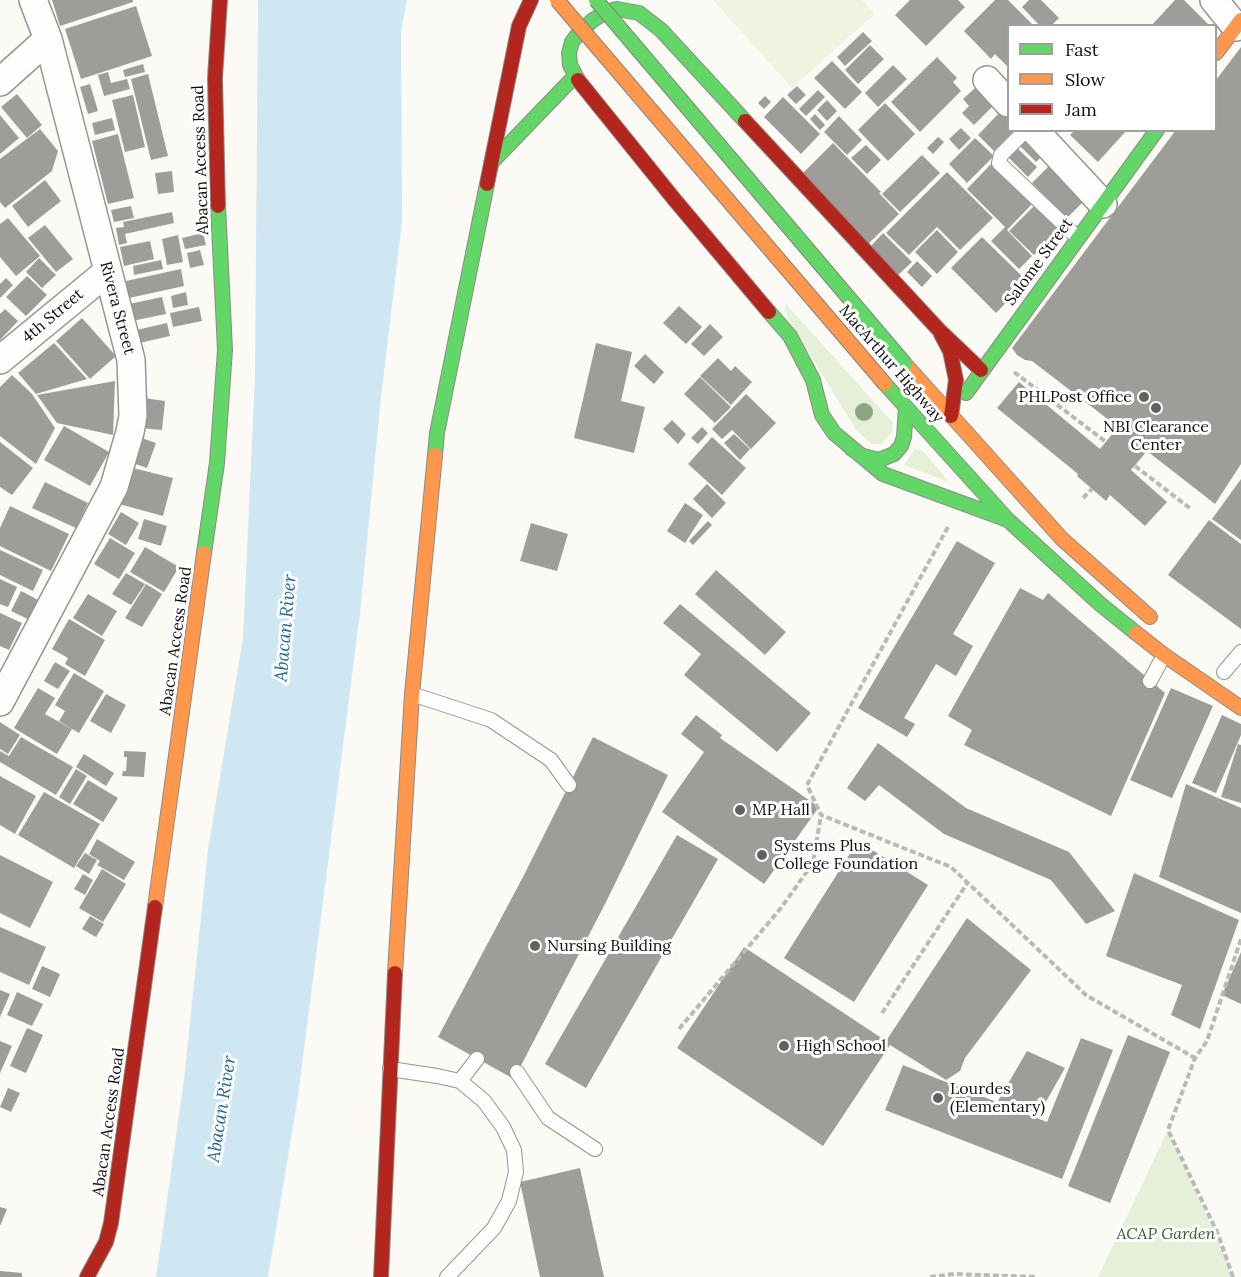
<!DOCTYPE html>
<style>
body{margin:0}
#map{position:relative;width:1241px;height:1277px;overflow:hidden;background:#fbfaf5;font-family:Lora,serif}
canvas{display:block}
.legend{position:absolute;left:1007px;top:24px;width:210px;height:108px;box-sizing:border-box;background:#fff;border:2px solid #9f9f9f;margin:0;padding:8px 10px;list-style:none;font-size:18px;color:#0f0f0f}
.legend li{display:flex;align-items:center;gap:12px;height:30px}
.legend b{width:30px;border:2px solid #9f9f9f}
</style>
<div id="map">
<canvas width="1241" height="1277"></canvas>
<ul class="legend">
<li><b style="height:8px;background:#63d668"></b>Fast</li>
<li><b style="height:8px;background:#ff974d"></b>Slow</li>
<li><b style="height:8px;background:#b3261e"></b>Jam</li>
</ul>
</div>
<script>
const g = document.querySelector('canvas').getContext('2d');
g.lineJoin = 'round';
function fillPath(path, color) { g.fillStyle = color; g.fill(path, 'evenodd'); }
const toPath = rows => new Path2D(rows.map(r => 'M' + r).join(''));
function strokePath(path, color, width, dash) { g.strokeStyle = color; g.lineWidth = width; g.lineCap = dash ? 'butt' : 'round'; g.setLineDash(dash || []); g.stroke(path); }
function label(font, color, halo, rows, align = 'center') {
  g.font = font + ' Lora,serif'; g.lineWidth = 6; g.setLineDash([]); g.textBaseline = 'middle'; g.strokeStyle = halo; g.fillStyle = color; for (const [text, x, y, turn = 0] of rows) {
    g.save(); g.translate(x, y); g.rotate((+turn || 0) * Math.PI / 180); g.textAlign = isNaN(turn) ? turn : align; if (halo) g.strokeText(text, 0, 0); g.fillText(text, 0, 0); g.restore();
  }
}
fillPath(toPath([
 [785,303,893,423,892,432,881,444,872,444,856,430,790,321,785,311],
 [915,449,923,451,949,482,904,465],
 [1168,1130,1234,1277,1098,1277]
]), '#e6efd7');
fillPath(toPath([
 [713,0,862,0,875,14,792,88]
]), '#eff3e0');
fillPath(toPath([
 [258,0,407,0,401,30,402,222,381,397,360,613,298,1096,268,1277,156,1277,184,1080,208,850,243,638,255,376]
]), '#cee7f3');
fillPath(toPath([
 [52,0,133,0,133,2,60,26],
 [910,0,958,0,965,7,926,46,895,15],
 [995,0,1008,0,1034,26,1008,26,1007,66,995,54,991,59,964,31],
 [1029,0,1041,0,1059,18,1051,26,1040,26,1022,7],
 [1175,0,1184,0,1210,26,1151,26],
 [136,6,152,56,81,79,65,29],
 [863,32,872,41,845,66,837,57],
 [870,45,884,59,858,84,845,70],
 [1241,47,1241,464,1215,504,1147,451,1131,470,1167,502,1145,526,1110,495,1106,501,1077,476,1078,474,997,408,1019,382,1100,449,1118,427,1032,361,1025,360,1017,355,1012,348,1176,130,1216,130,1216,80],
 [937,57,957,78,953,82,961,91,920,132,891,102],
 [832,61,862,92,845,109,814,78],
 [143,64,145,72,125,77,123,70],
 [893,65,907,79,878,107,865,93],
 [108,72,111,83,127,79,130,89,104,96,98,75],
 [148,74,168,156,151,160,131,79],
 [90,84,98,111,88,114,80,87],
 [797,86,806,95,796,104,787,95],
 [975,88,993,106,974,125,962,113,969,106,963,99],
 [818,90,825,97,806,116,799,109],
 [17,94,42,125,27,138,1,107],
 [133,95,145,147,125,152,112,100],
 [765,96,771,102,764,109,758,103],
 [783,97,820,134,801,154,764,117],
 [827,100,837,111,827,121,817,110],
 [885,103,915,134,888,161,858,130],
 [1001,111,1008,118,1008,130,1015,130,994,151,978,135],
 [815,114,825,125,820,130,810,119],
 [0,115,19,138,0,154],
 [839,116,862,140,847,155,824,132],
 [112,118,115,130,95,135,92,123],
 [961,128,971,138,959,150,949,139],
 [40,129,58,151,52,171,5,208,0,202,0,159],
 [1075,130,1127,130,1098,162,1070,135],
 [118,134,134,198,108,204,92,141],
 [1028,136,1045,153,1036,162,1019,145],
 [938,137,944,142,933,154,927,148],
 [975,138,994,156,967,183,949,164],
 [833,143,881,192,879,193,899,214,867,245,800,176],
 [866,145,881,160,867,174,851,158],
 [1017,148,1037,167,1028,177,1008,157],
 [922,155,940,173,900,212,882,194],
 [991,164,1032,204,1007,230,1032,256,1019,269,991,241,1005,227,967,189],
 [1050,165,1085,200,1067,218,1032,183],
 [172,171,174,192,158,194,155,173],
 [947,172,993,218,960,250,937,227,909,255,886,233],
 [45,180,61,201,28,227,12,206],
 [131,206,134,218,114,222,111,210],
 [1034,206,1058,230,1034,255,1009,231],
 [172,212,174,223,125,234,127,243,119,245,116,228,124,227,123,222],
 [8,218,40,256,16,276,0,257,0,224],
 [45,225,73,259,56,272,28,238],
 [937,230,958,252,937,274,915,252],
 [203,233,206,245,185,249,182,238],
 [883,233,912,262,898,275,870,247],
 [178,235,183,262,167,265,162,239],
 [982,237,1027,281,996,313,951,268],
 [150,241,154,259,124,266,120,247],
 [200,250,204,265,190,268,187,253],
 [39,258,56,275,42,288,26,272],
 [161,260,163,269,134,275,133,266],
 [917,261,932,276,922,287,907,272],
 [181,269,184,286,129,298,126,281],
 [27,276,47,295,26,316,6,297],
 [6,278,13,285,0,298,0,284],
 [186,292,188,305,173,308,171,296],
 [162,297,166,314,132,321,129,304],
 [679,306,702,327,686,344,663,323],
 [199,307,202,321,173,327,170,313],
 [5,309,18,321,0,340,0,314],
 [82,318,116,356,90,379,56,341],
 [167,323,170,336,135,344,132,331],
 [710,324,723,337,704,356,691,344],
 [54,343,87,379,36,394,18,373],
 [596,343,632,352,621,401,645,407,634,453,574,438],
 [645,354,664,372,654,384,634,366],
 [718,358,731,371,735,366,752,382,731,405,700,376],
 [12,375,32,394,55,428,36,464,0,436,0,387],
 [700,377,731,407,715,423,684,394],
 [115,381,113,435,57,423,37,395],
 [746,394,776,423,751,449,732,430,722,439,712,429],
 [144,398,165,401,162,430,140,428],
 [672,420,686,434,678,444,663,429],
 [64,426,109,452,90,486,44,460],
 [702,427,708,433,698,444,691,438],
 [734,434,750,449,740,460,724,443],
 [136,436,156,443,147,468,127,461],
 [712,437,746,468,722,495,688,464],
 [0,442,33,468,12,495,0,487],
 [129,467,173,478,163,516,119,504],
 [1241,479,1241,540,1212,519],
 [45,482,88,503,76,528,32,508],
 [707,484,726,503,712,518,693,499],
 [685,503,703,515,685,543,667,531],
 [10,506,69,534,51,571,0,546,0,528],
 [121,512,139,523,126,545,108,534],
 [144,519,167,526,161,546,138,539],
 [1209,520,1241,544,1241,629,1168,575],
 [708,521,712,525,693,545,689,541],
 [531,523,568,534,557,571,520,561],
 [110,538,135,553,119,579,94,564],
 [957,541,995,563,953,634,973,646,956,676,936,664,904,718,915,724,907,737,858,708],
 [145,547,179,567,164,592,130,572],
 [0,550,43,570,33,591,0,575],
 [716,570,786,632,765,655,695,594],
 [126,573,145,584,131,605,112,594],
 [0,579,17,587,8,607,0,604],
 [146,584,162,594,142,627,125,618],
 [1020,588,1043,600,1048,593,1165,693,1111,816,964,745,972,730,948,716],
 [21,591,42,602,32,621,11,611],
 [88,594,117,611,102,636,73,618],
 [680,604,811,713,777,752,684,675,701,654,663,623],
 [0,613,22,623,9,650,0,646],
 [69,619,105,640,85,676,65,664,68,658,52,649],
 [55,662,70,671,58,689,44,681],
 [74,673,104,691,79,733,59,721,65,711,55,705],
 [38,688,55,698,45,714,72,729,57,754,14,728],
 [1171,688,1213,706,1172,798,1130,780],
 [106,694,126,705,111,733,90,721],
 [696,715,722,735,720,738,819,807,764,884,662,812,704,752,681,734],
 [1222,715,1241,724,1241,735,1216,793,1192,783],
 [0,722,20,735,8,754,0,749],
 [21,737,73,767,56,795,0,762,0,751,9,756],
 [593,737,668,775,606,902,514,1079,438,1037,524,875],
 [878,743,966,808,1069,852,1115,911,1086,924,1051,880,944,834,879,785,865,801,847,788],
 [1238,744,1241,745,1241,803,1221,797],
 [124,751,146,752,144,777,122,776,123,771,126,771,127,757,124,757],
 [84,754,114,773,106,786,76,767],
 [76,769,87,776,70,804,59,797],
 [0,776,36,796,15,834,0,825],
 [88,780,118,798,103,822,73,804],
 [1186,784,1241,808,1241,913,1159,877],
 [44,792,100,824,74,868,18,835],
 [677,835,718,859,586,1088,545,1064],
 [97,839,135,862,124,880,97,865,100,861,89,854],
 [858,841,928,885,854,1002,784,958],
 [85,853,97,860,89,874,76,866],
 [0,855,53,882,30,928,0,913],
 [102,869,126,884,103,922,79,908],
 [1134,873,1239,920,1200,1029,1171,1015,1182,985,1106,956],
 [83,874,93,880,85,895,74,889],
 [90,916,104,924,96,937,82,929],
 [967,918,1031,970,965,1058,960,1071,946,1080,890,1045,823,1146,677,1048,744,947,886,1041],
 [0,927,46,947,29,985,0,972],
 [1241,952,1241,1004,1222,995],
 [42,966,60,974,50,997,32,989],
 [0,990,10,994,0,1017],
 [17,992,43,1004,32,1026,7,1015],
 [27,1028,43,1035,26,1073,10,1066],
 [1128,1035,1170,1052,1110,1203,1068,1186],
 [1081,1038,1113,1050,1062,1179,885,1110,903,1065,1047,1122],
 [0,1041,12,1046,0,1073],
 [1027,1051,1065,1068,1039,1114,998,1101],
 [8,1088,20,1093,11,1112,0,1107],
 [580,1168,604,1277,540,1277,520,1182],
 [0,1207,7,1209,0,1226],
 [0,1271,22,1273,22,1277,0,1277]
]), '#9f9d9a');
const lane = toPath([
 [1026,130,1001,155,999,163,1078,238],
 [1224,672,1241,652],
 [1150,681,1164,655],
 [412,694,491,720,551,760,569,785],
 [390,1069,437,1076,460,1081,484,1101,503,1127,514,1150,516,1172,509,1201,494,1228,447,1277],
 [517,1072,548,1118,595,1149],
 [460,1081,477,1059]
]);
const street = toPath([
 [1214,0,1236,27],
 [987,80,1008,103],
 [0,82,48,39],
 [1034,130,1103,204],
 [0,360,107,272],
 [0,702,114,487,130,432,133,416,131,360,48,39,33,0]
]);
const fast = toPath([
 [578,80,570,65,569,53,572,42,578,34,593,20,606,12,617,9,639,13,661,30,745,121],
 [491,163,575,76],
 [769,312,790,336,813,380,822,415,834,433,883,474,1008,520],
 [885,384,1008,520,1100,604,1136,633],
 [966,393,1157,130],
 [852,449,863,456,879,460,894,454,901,446,904,437,906,407],
 [435,455,437,433,487,184],
 [204,553,217,463,225,350,218,206]
]);
const slow = toPath([
 [1216,53,1241,20],
 [905,364,1062,539,1150,617],
 [1136,633,1164,655,1241,708],
 [155,907,204,553],
 [395,973,412,694,435,455]
]);
const jam = toPath([
 [578,80,674,199,769,312],
 [745,121,939,330,981,370],
 [487,184,519,26,531,0],
 [218,206,215,78,220,0],
 [941,334,950,351,956,380,951,416],
 [87,1277,106,1242,111,1223,155,907],
 [381,1277,395,973]
]);
strokePath(lane, '#959593', 16);
strokePath(street, '#959593', 30);
strokePath(fast, '#8c8b89', 16);
strokePath(slow, '#8c8b89', 16);
strokePath(jam, '#8c8b89', 16);
strokePath(toPath([
 [1014,372,1106,442],
 [1135,466,1191,509],
 [1083,498,1092,489],
 [948,527,807,785,821,815,951,867,1086,995,1195,1058],
 [882,1013,968,882],
 [679,1029,781,908,813,863,821,815],
 [930,1277,954,1274,1037,1277],
 [1233,1277,1218,1234,1168,1130,1195,1058,1207,1041,1241,939]
]), '#b9b9b8', 4, [6, 3]);
strokePath(lane, '#fefefe', 14);
strokePath(street, '#fefefe', 27);
strokePath(fast, '#63d668', 14);
strokePath(slow, '#ff974d', 14);
strokePath(jam, '#b3261e', 14);
const fastBridge = toPath([
 [596,0,905,364]
]);
const slowBridge = toPath([
 [557,0,885,384]
]);
strokePath(fastBridge, '#838280', 16, []);
strokePath(slowBridge, '#838280', 16, []);
strokePath(fastBridge, '#63d668', 14);
strokePath(slowBridge, '#ff974d', 14);
g.fillStyle = '#8ea682';
for (const [x, y] of [
 [864,412]
]) { g.beginPath(); g.arc(x, y, 9, 0, 2 * Math.PI); g.fill(); }
for (const [x, y, r, color] of [
 [1144,397,6,"#626160"],
 [1156,408,6,"#626160"],
 [740,810,6,"#626160"],
 [762,855,6,"#626160"],
 [535,946,6,"#626160"],
 [784,1046,6,"#626160"],
 [938,1098,6,"#626160"]
]) { const dot = new Path2D(); dot.arc(x, y, r, 0, 2 * Math.PI); g.fillStyle = color; g.fill(dot); strokePath(dot, '#fff', 2); }
label('16px', '#0f0f0f', '#fff', [
 ["Abacan Access Road",201,160,-92],
 ["Salome Street",1039,262,-54],
 ["Rivera Street",117,308,75],
 ["4th Street",53,316,-40],
 ["MacArthur Highway",891,364,49],
 ["Abacan Access Road",176,641,-82],
 ["Abacan Access Road",109,1122,-82]
]);
label('16px', '#0f0f0f', '#fff', [
 ["PHLPost Office",1132,397,"right"],
 ["NBI Clearance",1156,427,"center"],
 ["Center",1156,445,"center"],
 ["MP Hall",752,810],
 ["Systems Plus",774,846],
 ["College Foundation",774,864],
 ["Nursing Building",547,946],
 ["High School",796,1046],
 ["Lourdes",950,1089],
 ["(Elementary)",950,1107]
], 'left');
label('italic 16px', '#346224', '#fff', [
 ["ACAP Garden",1166,1234]
]);
label('italic 18px', '#216998', '#fff', [
 ["Abacan River",286,628,-85],
 ["Abacan River",222,1109,-81]
]);
</script>
